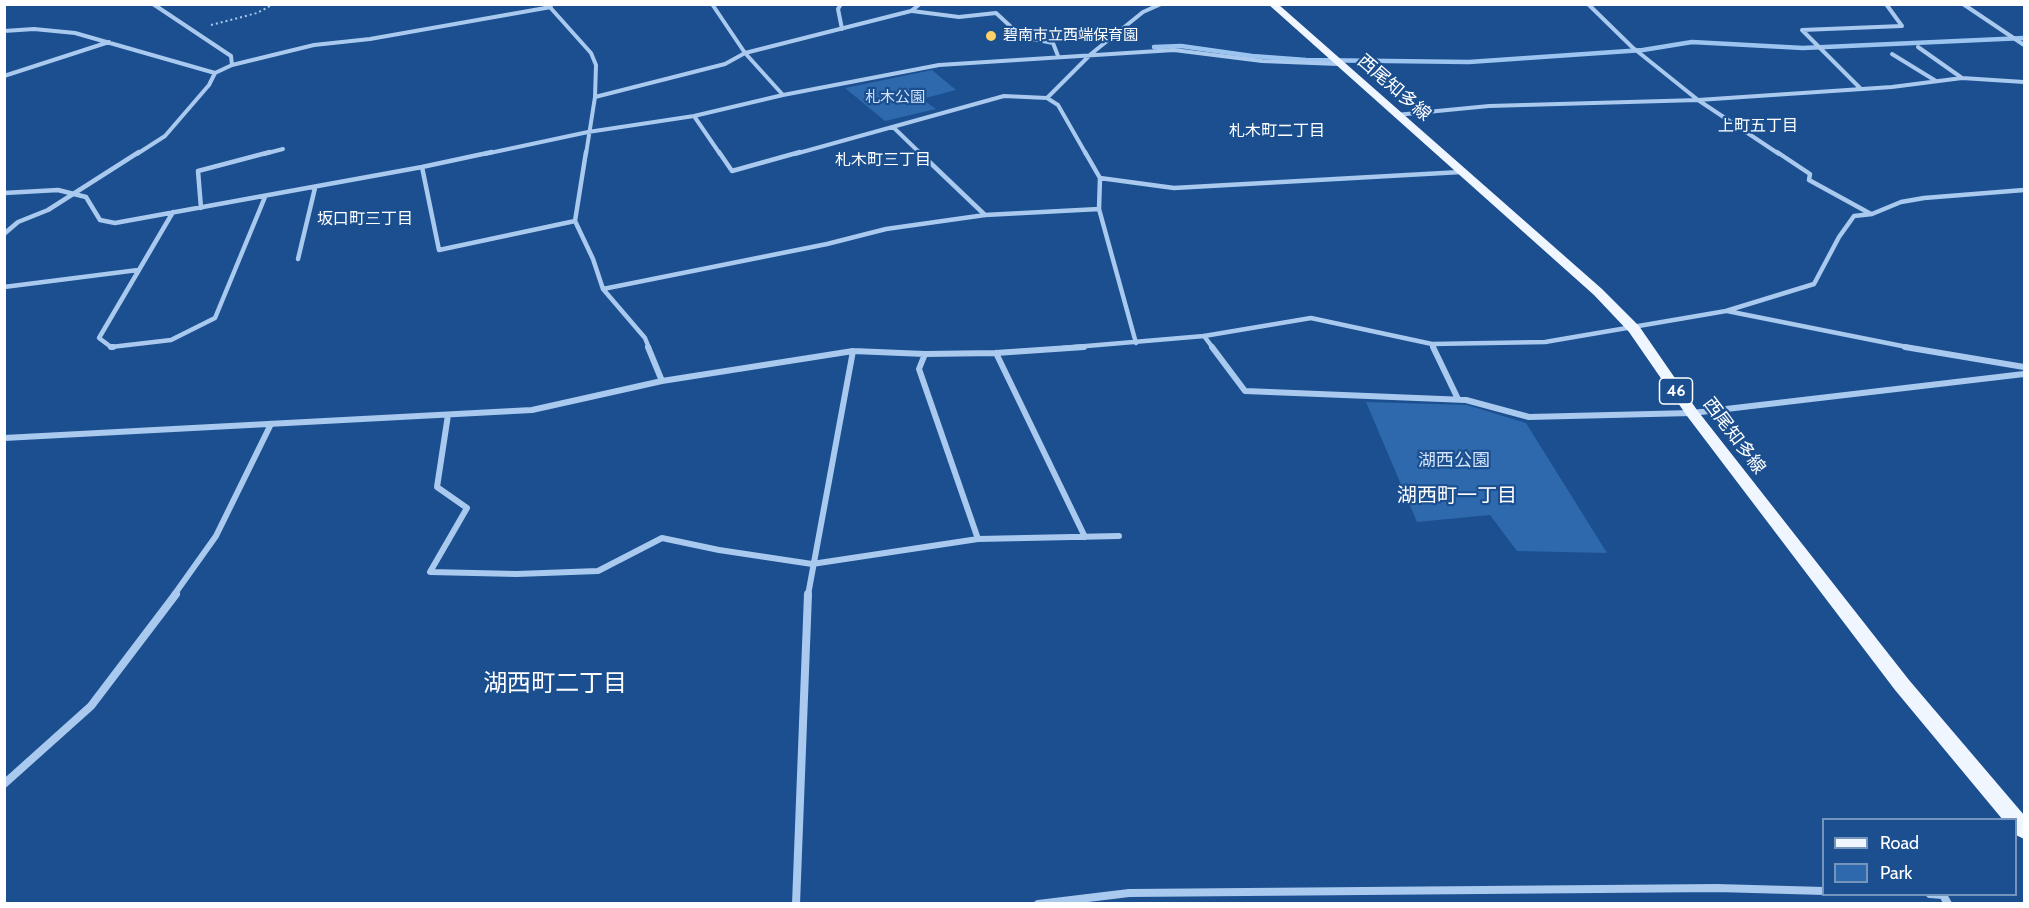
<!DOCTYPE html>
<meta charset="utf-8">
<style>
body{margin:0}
#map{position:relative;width:2029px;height:908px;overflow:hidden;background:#1b4f8f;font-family:Cabin,sans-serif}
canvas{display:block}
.frame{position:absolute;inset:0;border:6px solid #fff;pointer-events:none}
.legend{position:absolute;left:1822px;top:818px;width:195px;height:78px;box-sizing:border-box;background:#1b4f8f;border:2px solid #7695bc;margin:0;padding:8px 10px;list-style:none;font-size:18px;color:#fff}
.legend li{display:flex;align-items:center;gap:12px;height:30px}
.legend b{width:30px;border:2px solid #7695bc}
</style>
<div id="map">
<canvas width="2029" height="908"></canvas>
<div class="frame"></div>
<ul class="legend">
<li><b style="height:8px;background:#f0f6ff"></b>Road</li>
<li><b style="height:16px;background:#2e69ad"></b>Park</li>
</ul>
</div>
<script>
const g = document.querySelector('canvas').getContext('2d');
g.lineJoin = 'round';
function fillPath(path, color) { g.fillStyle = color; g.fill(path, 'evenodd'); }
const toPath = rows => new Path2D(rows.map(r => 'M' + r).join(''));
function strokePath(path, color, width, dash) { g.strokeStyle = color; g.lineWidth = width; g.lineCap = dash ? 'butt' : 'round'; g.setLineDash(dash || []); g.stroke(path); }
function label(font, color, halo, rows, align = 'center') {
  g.font = font + ' Cabin,"Noto Sans JP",sans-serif'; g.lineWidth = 4.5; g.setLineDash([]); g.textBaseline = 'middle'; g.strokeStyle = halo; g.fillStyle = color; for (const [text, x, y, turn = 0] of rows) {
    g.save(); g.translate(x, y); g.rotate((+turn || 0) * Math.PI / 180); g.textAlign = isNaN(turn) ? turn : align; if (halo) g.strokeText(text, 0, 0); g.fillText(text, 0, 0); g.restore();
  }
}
fillPath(toPath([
 [932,70,956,90,922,99,936,109,885,121,845,88],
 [1366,402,1467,405,1526,423,1607,553,1517,551,1490,515,1417,522]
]), '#2e69ad');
strokePath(toPath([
 [1154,47,1181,46,1252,56,1306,60,1469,62,1643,50,1692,42,1803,48,2024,38]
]), '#9cc4f0', 4.5);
strokePath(toPath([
 [211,25,257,13,274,4]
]), '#a9c9ee', 2, [2, 3]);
strokePath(toPath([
 [153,4,231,56,232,65],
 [712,4,745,53,783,95],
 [841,4,838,9,842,29],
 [1588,4,1632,47,1698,100,1779,154],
 [1963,4,2024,45],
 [548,5,591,53,596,65,595,97,586,154],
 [912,11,959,17,996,13,1022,37,1053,43,1058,56],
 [4,31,34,29,75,33,215,73],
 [1918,47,1962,78],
 [1892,54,1936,81],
 [4,76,109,42],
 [1861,89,1802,30,1902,26,1886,4],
 [595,97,725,64,745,53,911,11,920,4],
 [1047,98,1091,54,1143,12,1161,4],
 [1396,115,1489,106,1698,100,1892,87,1962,78,2024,82],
 [694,116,720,154],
 [893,127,921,154],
 [137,154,165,136,209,85,215,73,232,65,314,45,370,39,551,7],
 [264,154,283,149],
 [485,154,588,132,694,116,783,95,939,65,1174,50,1262,61,1338,64],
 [795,154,1004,96,1047,98,1058,105,1086,154]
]), '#a9c9ee', 4);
strokePath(toPath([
 [586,152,575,221,593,259,603,289,645,338,649,348],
 [719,152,732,171,800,152],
 [919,152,985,215],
 [1085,152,1100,178,1099,209,1136,343],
 [1777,152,1810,174,1809,180,1871,214],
 [422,167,492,152],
 [1100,178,1174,188,1461,172],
 [4,193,58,190,86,197,100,220,115,223,422,167,439,250,575,221],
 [201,208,198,171,270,152],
 [173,212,99,338,111,347,171,340,215,318,265,197],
 [4,234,18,222,48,210,139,152],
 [298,259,315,188],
 [4,287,138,270],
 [603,289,827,244,886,229,985,215,1099,209],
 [1727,311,1912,348],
 [1204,336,1213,348],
 [1432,344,1434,348],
 [1063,348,1204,336,1311,318,1432,344,1545,342,1726,311,1814,284,1839,237,1854,216,1872,214,1901,202,1924,198,2024,190]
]), '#a9c9ee', 4.5);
strokePath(toPath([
 [111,347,113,347],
 [648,347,662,381],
 [1212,347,1245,391,1466,400,1529,417,1692,413,2024,374],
 [1433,347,1458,399],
 [1905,347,2024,367],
 [996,353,1085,537],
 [925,354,919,369,978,539],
 [448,415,437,487,467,508,430,572,517,574,598,571,662,538,719,550,812,564,978,539,1119,536],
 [4,438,532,410,662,381,853,351,925,354,996,353,1084,347],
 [174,595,216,536,271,424],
 [808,595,853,351]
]), '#a9c9ee', 6);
strokePath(toPath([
 [4,784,91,706,176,594],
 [1930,894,1943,895,1948,904],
 [796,904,808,594],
 [1038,904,1129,893,1717,888,1824,891]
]), '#a9c9ee', 8);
fillPath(toPath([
 [1268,4,1278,4,1602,289,1639,326,1697,410,1909,680,2024,815,2024,839,2016,835,2016,820,2003,820,1895,690,1687,416,1629,332,1594,295,1268,4]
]), '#f0f6ff');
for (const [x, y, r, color] of [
 [991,36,6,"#ffd166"]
]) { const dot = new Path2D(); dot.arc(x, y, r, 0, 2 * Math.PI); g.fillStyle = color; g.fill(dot); strokePath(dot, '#1b4f8f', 2); }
label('15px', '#fff', '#1b4f8f', [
 ["碧南市立西端保育園",1003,36]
], 'left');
label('15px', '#cfe3fa', '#1b4f8f', [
 ["札木公園",895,98]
]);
label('16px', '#fff', '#1b4f8f', [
 ["上町五丁目",1758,126],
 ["札木町二丁目",1277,131],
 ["札木町三丁目",883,160],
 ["坂口町三丁目",365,219]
]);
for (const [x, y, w] of [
 [1676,391,33]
]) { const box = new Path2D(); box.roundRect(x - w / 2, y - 13, w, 26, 4.5); g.fillStyle = '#1b4f8f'; g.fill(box); strokePath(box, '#fff', 1.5); }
label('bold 16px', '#fff', null, [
 ["46",1676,391]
]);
label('18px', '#fff', '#1b4f8f', [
 ["西尾知多線",1394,88,41],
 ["西尾知多線",1734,436,53]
]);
label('18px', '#cfe3fa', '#1b4f8f', [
 ["湖西公園",1454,461]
]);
label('20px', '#fff', '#1b4f8f', [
 ["湖西町一丁目",1457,496]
]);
label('24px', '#fff', '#1b4f8f', [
 ["湖西町二丁目",555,684]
]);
</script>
